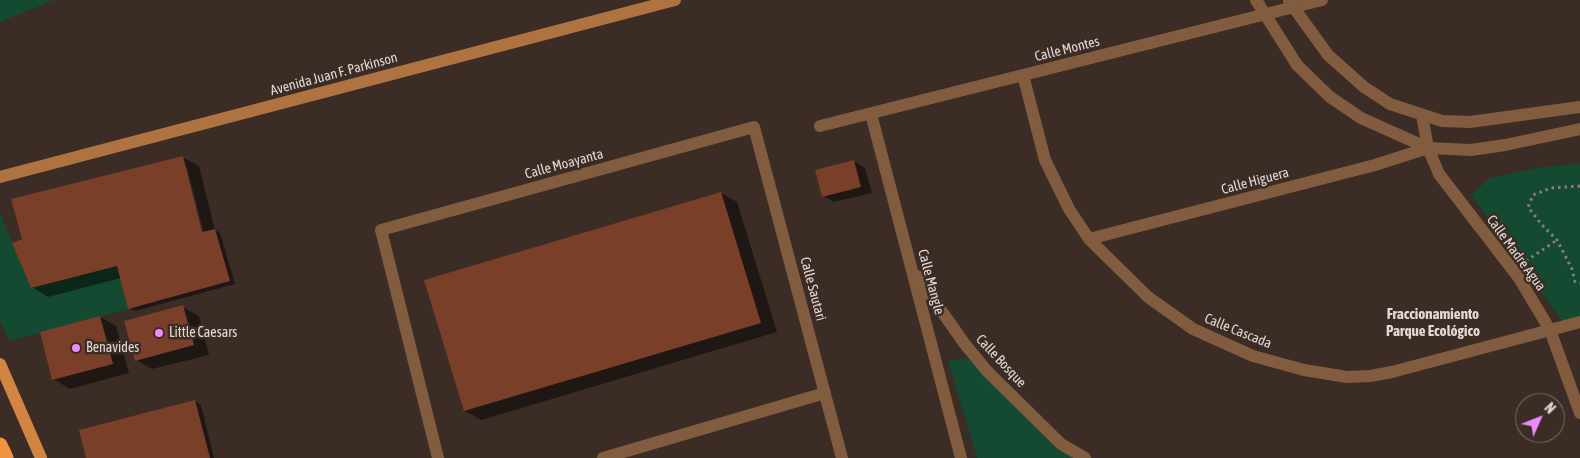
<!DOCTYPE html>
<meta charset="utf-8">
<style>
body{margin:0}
#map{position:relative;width:1580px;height:458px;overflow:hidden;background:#3b2c25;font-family:"Asap Condensed",sans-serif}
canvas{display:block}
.north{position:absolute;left:1515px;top:393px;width:50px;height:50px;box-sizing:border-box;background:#3b2c25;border:1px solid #7e716b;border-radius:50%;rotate:46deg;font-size:14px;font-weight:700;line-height:20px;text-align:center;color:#e2d8d3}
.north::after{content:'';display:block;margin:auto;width:18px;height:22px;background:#ec8cfa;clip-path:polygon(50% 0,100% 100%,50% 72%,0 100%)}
</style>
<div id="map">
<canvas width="1580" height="458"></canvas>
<div class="north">N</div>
</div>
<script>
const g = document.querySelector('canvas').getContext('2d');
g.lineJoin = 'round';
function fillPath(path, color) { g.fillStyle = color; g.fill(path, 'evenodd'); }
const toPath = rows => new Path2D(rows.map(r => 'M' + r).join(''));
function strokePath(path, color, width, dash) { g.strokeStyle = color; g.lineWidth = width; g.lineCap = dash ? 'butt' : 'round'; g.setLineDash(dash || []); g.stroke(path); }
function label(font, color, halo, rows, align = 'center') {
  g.font = font + ' "Asap Condensed",sans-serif'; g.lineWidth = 5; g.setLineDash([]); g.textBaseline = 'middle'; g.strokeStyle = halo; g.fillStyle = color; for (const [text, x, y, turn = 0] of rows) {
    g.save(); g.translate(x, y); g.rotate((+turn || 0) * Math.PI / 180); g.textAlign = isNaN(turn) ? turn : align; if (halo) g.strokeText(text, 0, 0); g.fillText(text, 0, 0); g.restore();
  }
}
fillPath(toPath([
 [0,0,54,0,0,22],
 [1580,164,1580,320,1564,324,1471,195,1490,178,1542,167],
 [0,213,31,288,117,266,128,309,9,341,0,320],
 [970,359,1066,454,1072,458,977,458,948,360]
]), '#144932');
fillPath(toPath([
 [182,157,199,166,215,230,220,233,235,284,135,311,129,308,121,278,48,297,32,287],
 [185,168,187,168,205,238,203,238],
 [854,161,865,168,872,193,834,202,823,196],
 [721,193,737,202,777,332,481,420,465,411],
 [183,307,199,316,209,355,152,369,136,360],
 [100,317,116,326,129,373,70,389,53,379],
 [195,401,201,405,214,458,87,458]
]), '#0007');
fillPath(toPath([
 [183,156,202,232,215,229,230,281,128,309,117,266,31,288,12,243,22,239,11,199],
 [854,160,861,187,822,197,815,170],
 [721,192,761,323,464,411,424,280],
 [183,305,194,345,135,361,124,321],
 [100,316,113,364,52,380,40,332],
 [195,400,210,458,86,458,79,430]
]), '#793f29');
strokePath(toPath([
 [1580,186,1551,188,1533,195,1528,207,1542,225,1557,240,1572,269,1575,282,1580,283],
 [1526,261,1557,240]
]), '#8a7d77', 3, [2.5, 4]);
strokePath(toPath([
 [1256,0,1297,65,1330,97,1361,118,1428,148,1471,150,1505,145,1580,129],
 [1289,1,1328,55,1364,87,1390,104,1442,121,1470,122,1580,107],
 [1023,75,1045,160,1069,209,1089,239,1148,297,1193,329,1253,356,1304,370,1347,377,1370,376,1392,372,1580,322],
 [871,114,961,458],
 [1422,115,1428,148,1439,174,1519,278,1550,330,1580,413],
 [820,126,1322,0],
 [1089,239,1375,165,1428,148],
 [917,276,964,343,987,371,1061,444,1085,458],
 [438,458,381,230,754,127,842,458],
 [603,458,825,393]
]), '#825c3e', 12);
strokePath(toPath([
 [0,177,675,0]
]), '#af7342', 12);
strokePath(toPath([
 [0,364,41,458]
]), '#d28543', 12);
strokePath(toPath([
 [0,445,6,458]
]), '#f29543', 15);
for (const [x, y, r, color] of [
 [159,333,5,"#ec8cfa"],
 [76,348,5,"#ec8cfa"]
]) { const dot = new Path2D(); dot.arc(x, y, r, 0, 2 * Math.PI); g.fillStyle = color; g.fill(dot); strokePath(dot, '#3b2c25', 2); }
label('14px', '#e2d8d3', '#3b2c25', [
 ["Calle Montes",1067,49,-14],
 ["Avenida Juan F. Parkinson",334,74,-15],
 ["Calle Moayanta",564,164,-15],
 ["Calle Higuera",1255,181,-15],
 ["Calle Madre Agua",1516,253,54],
 ["Calle Mangle",931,282,75],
 ["Calle Sautari",813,289,75],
 ["Calle Cascada",1238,331,22],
 ["Calle Bosque",1001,361,47]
]);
label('14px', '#e2d8d3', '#3b2c25', [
 ["Little Caesars",169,333],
 ["Benavides",86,348]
], 'left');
label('bold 15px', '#e2d8d3', '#3b2c25', [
 ["Fraccionamiento",1433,314],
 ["Parque Ecológico",1433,331]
]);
</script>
